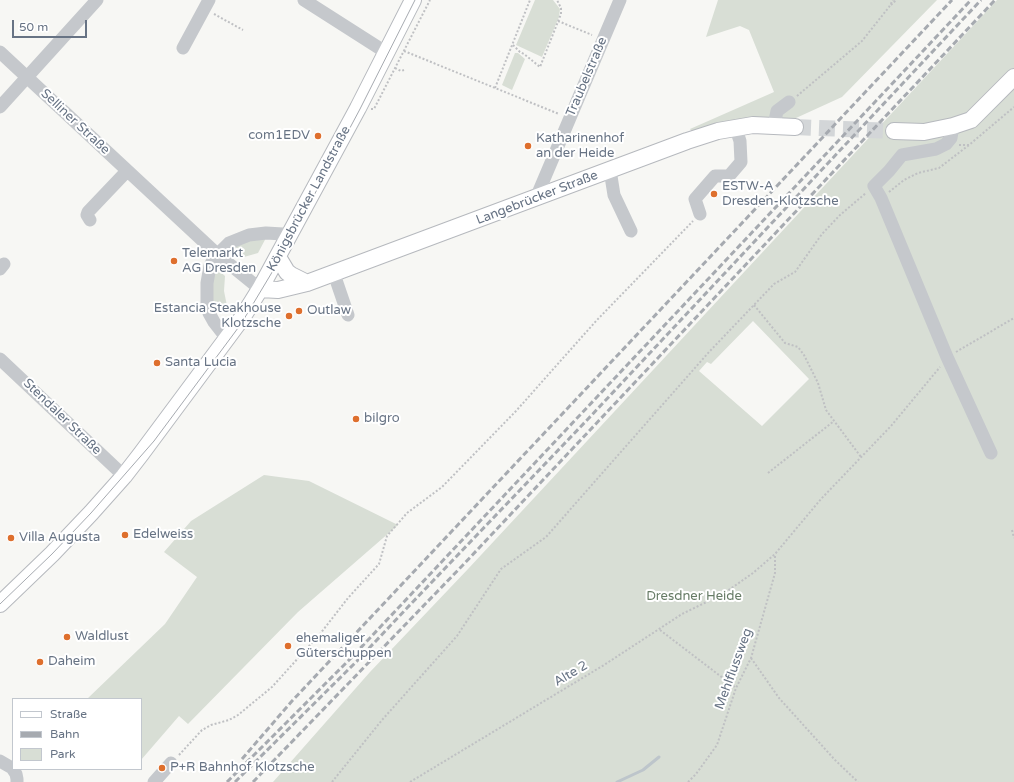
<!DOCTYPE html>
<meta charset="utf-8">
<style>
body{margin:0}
#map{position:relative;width:1014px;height:782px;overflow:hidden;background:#f7f7f4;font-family:"Varela Round",sans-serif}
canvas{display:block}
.legend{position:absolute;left:12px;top:698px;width:130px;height:72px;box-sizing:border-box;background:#fff;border:1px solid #c2c7ce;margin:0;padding:5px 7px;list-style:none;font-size:12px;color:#677384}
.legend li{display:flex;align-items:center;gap:8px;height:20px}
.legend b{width:20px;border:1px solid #c2c7ce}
.scale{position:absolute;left:12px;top:20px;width:75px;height:18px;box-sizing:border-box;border:2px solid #677384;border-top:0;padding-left:5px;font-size:12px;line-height:14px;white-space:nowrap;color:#677384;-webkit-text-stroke:3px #fff;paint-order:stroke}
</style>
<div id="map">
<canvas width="1014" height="782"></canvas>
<ul class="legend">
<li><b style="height:5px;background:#fff"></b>Straße</li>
<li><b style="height:5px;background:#a6aab0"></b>Bahn</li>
<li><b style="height:11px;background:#d8ded5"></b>Park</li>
</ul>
<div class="scale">50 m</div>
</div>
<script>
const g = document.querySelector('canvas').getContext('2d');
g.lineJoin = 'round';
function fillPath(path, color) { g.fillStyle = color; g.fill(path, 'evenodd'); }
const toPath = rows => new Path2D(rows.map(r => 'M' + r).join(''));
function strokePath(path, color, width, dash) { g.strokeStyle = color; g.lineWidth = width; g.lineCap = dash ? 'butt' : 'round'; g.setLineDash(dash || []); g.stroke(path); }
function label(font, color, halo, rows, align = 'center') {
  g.font = font + ' "Varela Round",sans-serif'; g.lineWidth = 4; g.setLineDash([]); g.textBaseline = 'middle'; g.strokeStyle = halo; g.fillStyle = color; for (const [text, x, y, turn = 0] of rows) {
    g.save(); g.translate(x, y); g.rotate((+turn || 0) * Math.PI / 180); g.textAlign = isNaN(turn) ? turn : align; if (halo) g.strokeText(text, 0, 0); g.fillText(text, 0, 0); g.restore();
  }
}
fillPath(toPath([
 [535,0,553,0,560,9,559,17,542,57,516,45],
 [718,0,937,0,842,97,796,118,795,125,696,137,690,129,774,92,749,30,740,26,706,37],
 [997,0,1014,0,1014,782,273,782,370,672,468,569],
 [753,321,809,379,762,426,699,371,707,362,711,364],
 [515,53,518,53,525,59,512,90,502,85],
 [267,236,258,253,237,259,227,249,236,242],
 [214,266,225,276,224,291,227,306,225,311,220,308,215,316,208,292],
 [264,475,309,481,398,525,298,612,188,724,179,716,141,760,141,699,87,699,165,624,197,577,164,552,191,521]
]), '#d8ded5');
strokePath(toPath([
 [617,782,643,770,659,757]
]), '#bdc5cb', 3);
strokePath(toPath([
 [795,127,894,131]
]), '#d3d6d8', 16, [16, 8]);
const major = toPath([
 [894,131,924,132,953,126,971,120,1014,77],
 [278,257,287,272,291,275,307,283],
 [260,289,278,290,307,283,687,141,718,131,753,125,795,127],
 [0,604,52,554,91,513,124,476,141,454,242,318,260,289,358,108,413,0]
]);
strokePath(major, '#b6b9be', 18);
strokePath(toPath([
 [891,5,896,0],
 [214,14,243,30],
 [558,21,592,35],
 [513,45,520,52,524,54,540,67,561,14,561,8,557,0],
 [404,51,559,114],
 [395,68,401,71,404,70],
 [495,88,530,0],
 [797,96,862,41,889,7,893,0],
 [371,109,374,109,430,0],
 [959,145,969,145,1014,107],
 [889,192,904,180,918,173,939,168,969,145],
 [754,305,785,343,798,347,804,355,818,383,826,410,861,457],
 [956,352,1014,318],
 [768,473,834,421],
 [1012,530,1014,538],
 [660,630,736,688],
 [751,658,779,698,835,760,858,782],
 [179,755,202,730,211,725,229,720,238,715,272,687,320,634,348,598,379,564,387,536,407,513,442,487,516,411,596,321,693,221],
 [332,782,382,720,457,636,501,569,546,537,709,352,774,284,795,272,822,234,840,215,866,193],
 [410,782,604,665,682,614,723,594,753,573,775,554,821,499,891,426,940,367],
 [688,782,696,774,717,745,736,688,751,658,775,573,775,554]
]), '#bfc0c3', 2, [2, 2]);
strokePath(toPath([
 [304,0,387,53],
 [183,48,209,0],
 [0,52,217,254,260,289],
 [0,107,97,0],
 [774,126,777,111,789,102],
 [953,126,951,138,946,144,936,149,902,155,889,171,874,186,881,198,947,357,991,453],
 [610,170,614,195,631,231],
 [536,198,620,0],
 [700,214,695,199,715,176,729,176,741,162,740,141,738,135,738,127],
 [90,220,87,215,88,212,127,171],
 [0,269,4,264],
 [334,274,348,315],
 [229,338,221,331,214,322,209,313,207,304,207,283,210,266,214,258,229,243,249,235,266,233,283,234,289,237],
 [0,359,124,476],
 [0,761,12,768,16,774,17,779,17,782],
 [154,782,171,763]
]), '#c5c8cc', 13);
strokePath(major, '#fff', 16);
strokePath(toPath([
 [0,604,52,554,91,513,154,441,241,324,280,259,360,109,415,0]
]), '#a6aab0', 1);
strokePath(toPath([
 [242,759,292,701,952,0],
 [227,782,352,657,971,0],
 [235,782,357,661,407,608,588,419,981,0],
 [253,782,462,566,995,0]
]), '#a6aab0', 3, [6, 3]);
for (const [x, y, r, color] of [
 [318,136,4,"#de6f2d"],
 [528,146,4,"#de6f2d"],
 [714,194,4,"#de6f2d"],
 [174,261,4,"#de6f2d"],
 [299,311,4,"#de6f2d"],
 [289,316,4,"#de6f2d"],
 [157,363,4,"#de6f2d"],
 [356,419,4,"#de6f2d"],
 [125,535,4,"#de6f2d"],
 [11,538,4,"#de6f2d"],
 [67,637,4,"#de6f2d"],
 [288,646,4,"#de6f2d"],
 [40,662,4,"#de6f2d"],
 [162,768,4,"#de6f2d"]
]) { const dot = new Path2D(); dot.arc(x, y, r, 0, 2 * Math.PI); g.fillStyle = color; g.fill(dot); strokePath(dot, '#fff', 1.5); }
label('13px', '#677384', '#fff', [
 ["Traubelstraße",587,77,-67],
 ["Selliner Straße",75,122,43],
 ["Langebrücker Straße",537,198,-21],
 ["Königsbrücker Landstraße",309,199,-62],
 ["Stendaler Straße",62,417,44],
 ["Mehlflussweg",734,669,-70],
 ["Alte 2",571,674,-31]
]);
label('13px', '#677384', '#fff', [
 ["com1EDV",310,136,"right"],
 ["Katharinenhof",536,139],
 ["an der Heide",536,154],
 ["ESTW-A",722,187],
 ["Dresden-Klotzsche",722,202],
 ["Telemarkt",182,254],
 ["AG Dresden",182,269],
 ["Estancia Steakhouse",281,309,"right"],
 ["Klotzsche",281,324,"right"],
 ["Outlaw",307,311],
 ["Santa Lucia",165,363],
 ["bilgro",364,419],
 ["Edelweiss",133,535],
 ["Villa Augusta",19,538],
 ["Waldlust",75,637],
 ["ehemaliger",296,639],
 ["Güterschuppen",296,654],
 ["Daheim",48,662],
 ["P+R Bahnhof Klotzsche",170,768]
], 'left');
label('13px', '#677c66', '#fff', [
 ["Dresdner Heide",694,597]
]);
</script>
